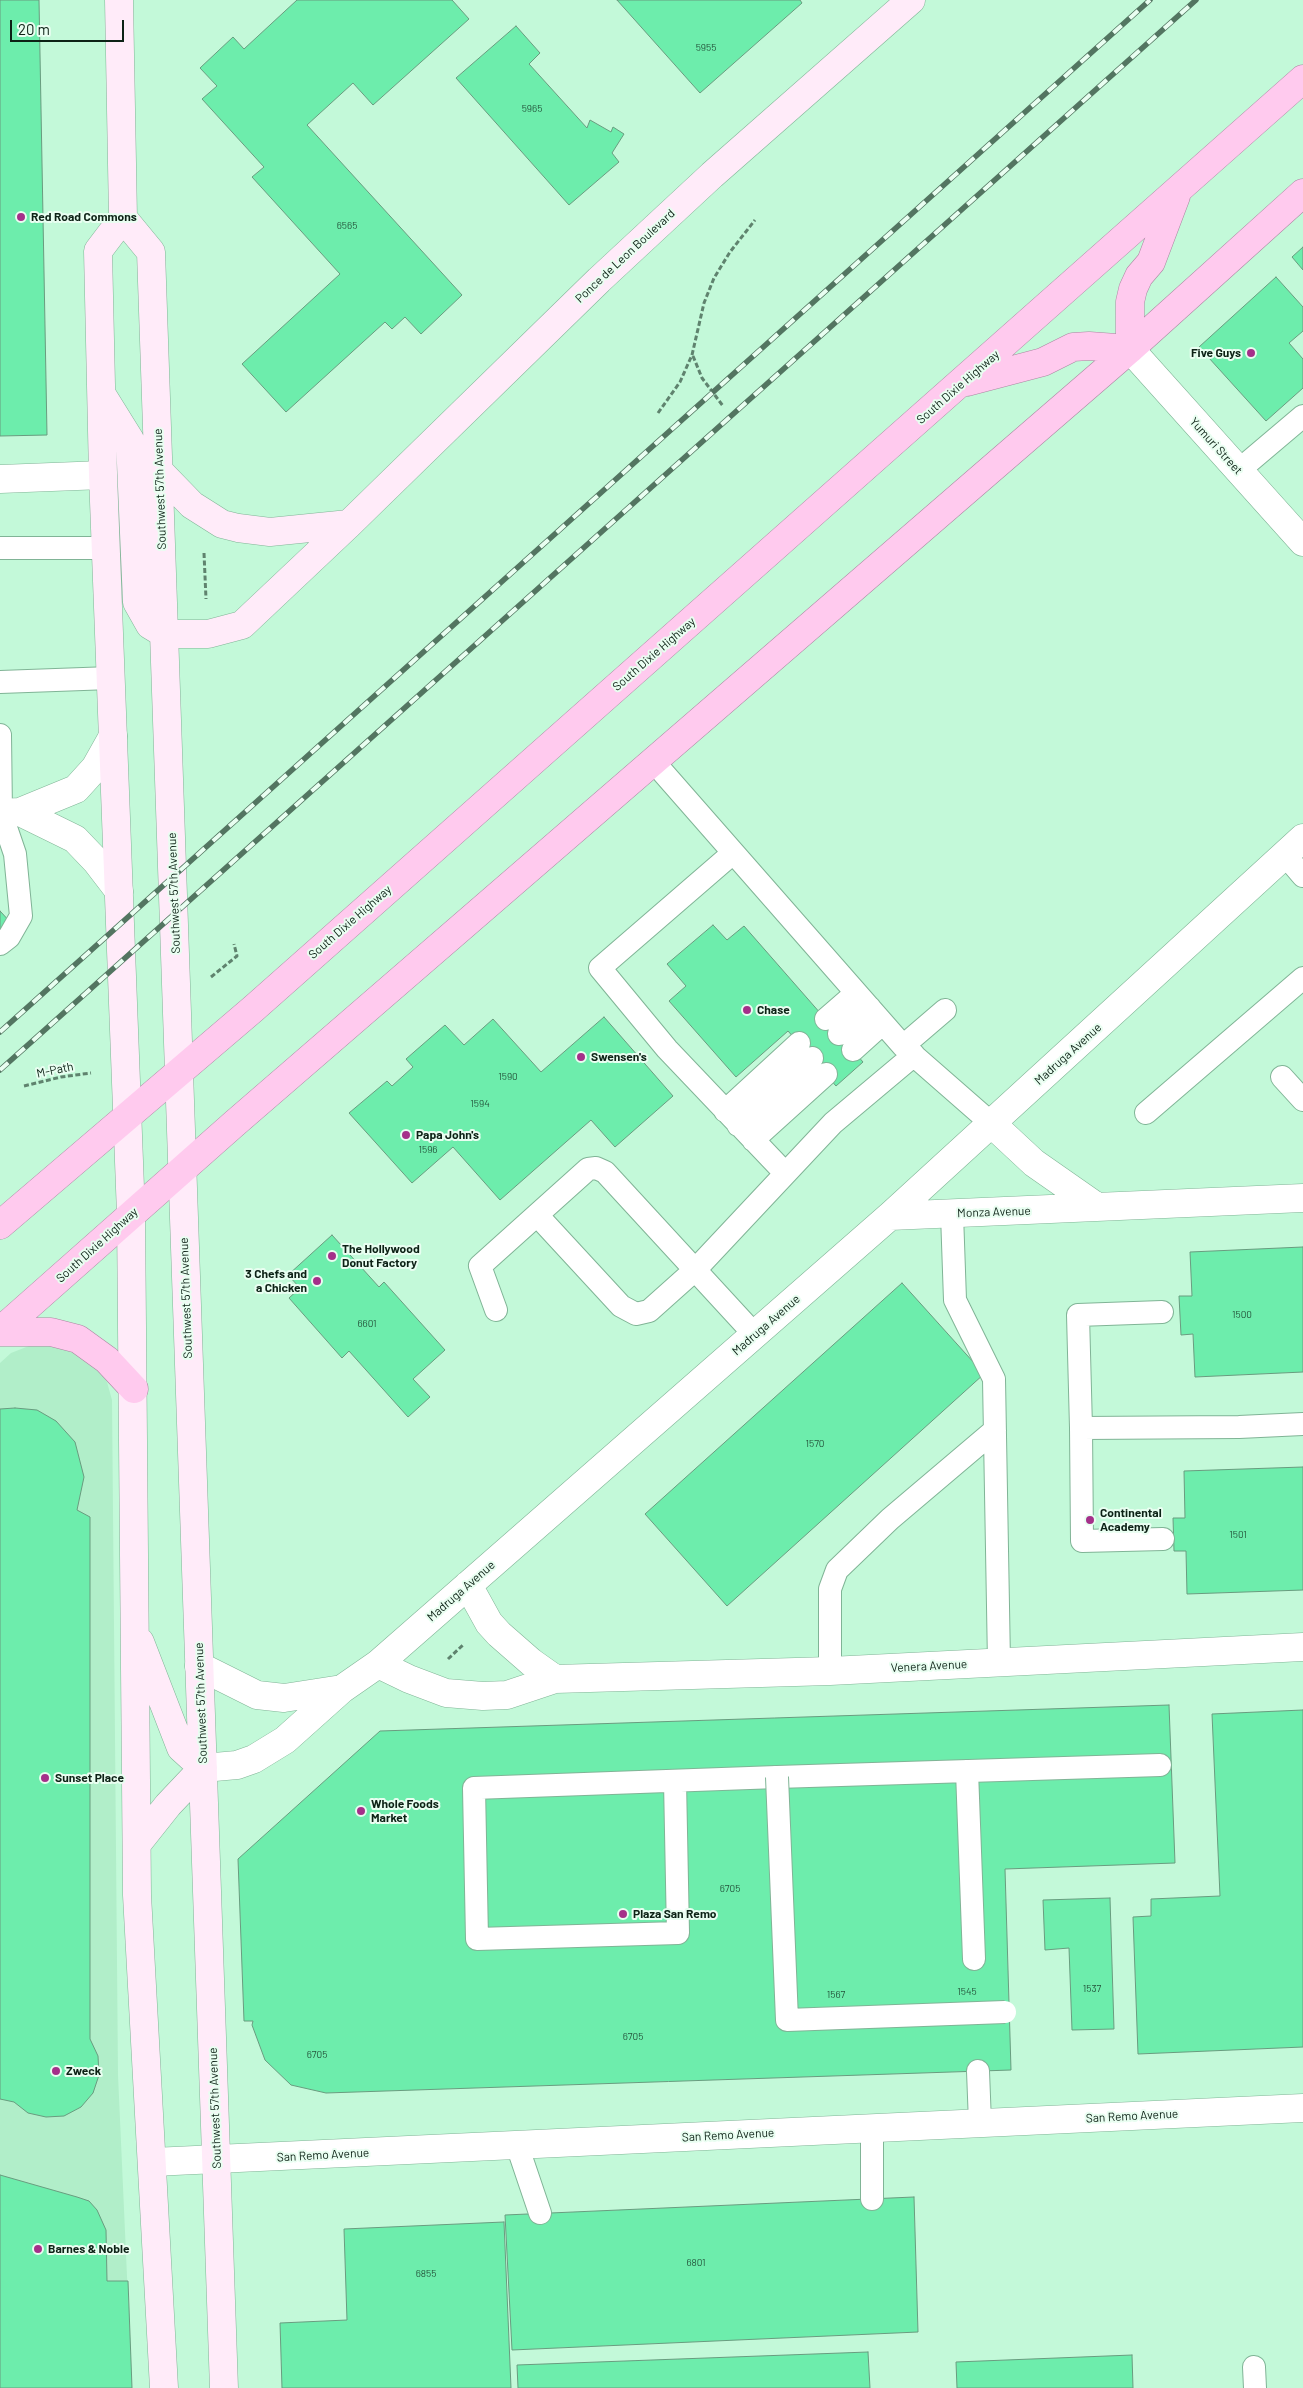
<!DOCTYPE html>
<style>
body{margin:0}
#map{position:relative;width:1303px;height:2388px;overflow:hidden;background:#c3f9d9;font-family:Barlow,sans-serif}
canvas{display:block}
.scale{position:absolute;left:10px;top:20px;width:114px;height:22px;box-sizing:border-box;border:2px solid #0d2216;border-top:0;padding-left:6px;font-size:15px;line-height:18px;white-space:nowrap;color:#0d2216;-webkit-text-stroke:4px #e9fef1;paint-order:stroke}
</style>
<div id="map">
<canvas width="1303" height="2388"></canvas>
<div class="scale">20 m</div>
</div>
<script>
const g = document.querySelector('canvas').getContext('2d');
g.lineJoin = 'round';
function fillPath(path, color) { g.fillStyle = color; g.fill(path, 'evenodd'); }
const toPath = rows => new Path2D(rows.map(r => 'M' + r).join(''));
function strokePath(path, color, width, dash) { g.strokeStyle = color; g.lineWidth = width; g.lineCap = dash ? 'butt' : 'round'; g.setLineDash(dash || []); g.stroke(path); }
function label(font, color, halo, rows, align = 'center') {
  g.font = font + ' Barlow,sans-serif'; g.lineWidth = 4; g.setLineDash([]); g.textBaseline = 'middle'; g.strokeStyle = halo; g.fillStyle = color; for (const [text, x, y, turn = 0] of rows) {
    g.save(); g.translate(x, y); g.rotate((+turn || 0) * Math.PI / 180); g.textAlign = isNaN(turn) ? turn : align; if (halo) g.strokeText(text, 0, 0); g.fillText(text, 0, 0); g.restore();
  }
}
fillPath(toPath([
 [34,1344,51,1344,69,1348,97,1368,107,1382,112,1400,118,2075,132,2388,0,2388,0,1363,11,1353]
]), '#b1eec9');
const building = toPath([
 [0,0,39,0,47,435,0,436,0,0],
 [297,0,452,0,469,19,373,105,353,83,307,125,462,295,421,334,405,317,392,329,385,322,286,412,242,364,340,274,252,177,264,167,202,99,217,86,200,68,233,37,244,49,297,0],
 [617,0,800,0,802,3,700,93,617,0],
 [516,26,540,53,529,64,587,128,590,120,611,132,613,127,624,134,612,153,619,162,569,205,456,78,516,26],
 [1303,247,1303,270,1292,257,1303,247],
 [1276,277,1303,307,1303,331,1289,343,1303,359,1303,388,1266,421,1199,347,1276,277],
 [0,911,13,925,0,936,0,911],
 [713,925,727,940,744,926,863,1062,836,1086,788,1031,736,1077,669,1001,686,986,667,964,713,925],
 [604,1017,673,1096,615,1147,591,1120,500,1200,453,1147,412,1183,349,1113,387,1081,392,1086,413,1067,406,1059,445,1025,464,1045,493,1019,541,1072,604,1017],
 [332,1235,379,1287,384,1282,445,1350,413,1379,430,1397,408,1417,349,1351,342,1358,289,1298,300,1288,288,1275,332,1235],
 [1303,1247,1303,1372,1195,1377,1193,1334,1181,1335,1179,1296,1192,1296,1190,1252,1303,1247],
 [902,1283,984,1374,727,1606,645,1514,902,1283],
 [15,1408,37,1410,56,1421,75,1442,84,1477,77,1510,90,1517,90,2039,98,2056,99,2075,93,2093,81,2107,64,2116,46,2117,28,2113,14,2102,0,2099,0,1409,15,1408],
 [1303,1467,1303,1590,1187,1594,1186,1551,1174,1551,1173,1518,1185,1518,1184,1471,1303,1467],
 [1169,1705,1175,1863,1005,1869,1011,2070,326,2093,291,2085,265,2060,252,2025,253,2021,244,2021,238,1859,380,1731,1169,1705],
 [1303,1710,1303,2047,1138,2054,1133,1917,1151,1916,1151,1899,1220,1896,1212,1714,1303,1710],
 [1110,1898,1114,2029,1072,2030,1069,1948,1045,1950,1043,1900,1110,1898],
 [0,2175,77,2197,89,2201,97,2210,106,2230,107,2281,128,2281,132,2388,0,2388,0,2175],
 [914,2197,918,2332,512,2350,505,2215,914,2197],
 [504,2222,511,2388,282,2388,280,2323,347,2320,344,2229,504,2222],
 [868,2352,870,2388,518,2388,517,2365,868,2352],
 [1132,2355,1133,2388,957,2388,956,2362,1132,2355]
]);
fillPath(building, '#6dedac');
strokePath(building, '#699c7f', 1);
const service = toPath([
 [1238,471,1303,416],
 [0,548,107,548],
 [0,682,111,678],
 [0,735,1,813,15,854,21,916,9,937,0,944],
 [653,761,903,1046,991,1123],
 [733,853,600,968,667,1049,785,1173],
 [1285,855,1303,876],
 [826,1019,856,993],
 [839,1034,870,1008],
 [903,1046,945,1010],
 [853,1050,883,1023],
 [1282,1077,1303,1100],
 [725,1111,799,1043],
 [1146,1113,1303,978],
 [738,1125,812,1058],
 [753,1140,826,1074],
 [952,1214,955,1300,994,1379,999,1663],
 [537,1215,621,1306,636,1314,649,1311,696,1269,833,1123,914,1055],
 [496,1310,480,1266,588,1169,596,1168,605,1172,755,1335],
 [1162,1312,1078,1315,1081,1428,1239,1427,1303,1424],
 [1081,1428,1082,1541,1163,1539],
 [830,1671,830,1589,837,1570,890,1519,995,1430],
 [967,1771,974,1959],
 [675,1781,678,1933,477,1939,474,1788,777,1777,1160,1765],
 [978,2071,980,2123],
 [872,2128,872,2199],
 [517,2145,540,2213],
 [1254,2367,1255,2388]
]);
const minor = toPath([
 [1130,349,1303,542],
 [0,479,103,475],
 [20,812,75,839,96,861,119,891],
 [0,813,20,812,76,789,95,768,113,736],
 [991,1123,1034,1163,1097,1207],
 [890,1216,1303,1198],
 [468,1585,489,1623,499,1634,531,1662,555,1679],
 [378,1664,409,1679,446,1693,483,1696,507,1695,555,1679,830,1671,1303,1647],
 [199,1666,257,1695,284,1698,342,1689],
 [203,1768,237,1765,254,1759,285,1740,342,1689,378,1664,890,1216,1303,838],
 [153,2162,1303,2108]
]);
const secondary = toPath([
 [119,0,123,218,151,252,224,2388],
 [123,218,98,251,103,475,131,1214,137,1895,164,2388],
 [102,395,130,440,137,602,150,625,165,634,208,634,242,625,349,524,599,280,712,175,911,0],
 [160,472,192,505,222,524,238,528,270,532,349,524],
 [140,1642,181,1748,203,1768],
 [137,1844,168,1805,203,1768]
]);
const trunk = toPath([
 [1130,349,1130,302,1133,289,1139,276,1151,262,1176,196],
 [967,382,1043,362,1073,347,1089,346,1130,349],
 [0,1225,253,1009,1303,79],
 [0,1331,235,1123,1130,349,1303,193],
 [0,1332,51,1332,78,1339,107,1360,134,1389]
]);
strokePath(service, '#80b496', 24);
strokePath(minor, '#80b496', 29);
strokePath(secondary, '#80b496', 29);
strokePath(trunk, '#aa86a0', 29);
strokePath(toPath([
 [693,356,702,378,723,406],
 [658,413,680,382,692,355,704,303,714,278,730,252,755,220],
 [204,553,206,599],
 [211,977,237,956,234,944],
 [24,1086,61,1077,91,1073],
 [448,1659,464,1644]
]), '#5f836e', 3, [5, 2.5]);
strokePath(service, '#fff', 22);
strokePath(minor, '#fff', 28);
strokePath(secondary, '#ffebf9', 28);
strokePath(trunk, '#ffcaee', 28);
const rail = toPath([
 [0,1032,1150,0],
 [0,1070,1196,0]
]);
strokePath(rail, '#537561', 5.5);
strokePath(rail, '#e9fef1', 4, [11]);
const serviceBridge = toPath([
 [777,1777,787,2020,1005,2012]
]);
strokePath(serviceBridge, '#80b496', 24, []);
strokePath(serviceBridge, '#fff', 22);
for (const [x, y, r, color] of [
 [21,217,5,"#a5308a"],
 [1251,353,5,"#a5308a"],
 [747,1010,5,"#a5308a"],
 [581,1057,5,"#a5308a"],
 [406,1135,5,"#a5308a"],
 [332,1256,5,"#a5308a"],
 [317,1281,5,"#a5308a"],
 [1090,1520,5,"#a5308a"],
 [45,1778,5,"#a5308a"],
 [361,1811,5,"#a5308a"],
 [623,1914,5,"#a5308a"],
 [56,2071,5,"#a5308a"],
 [38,2249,5,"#a5308a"]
]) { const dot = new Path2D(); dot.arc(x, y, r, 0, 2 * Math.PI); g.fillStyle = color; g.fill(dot); strokePath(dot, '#e9fef1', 2); }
label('10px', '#25553c', null, [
 ["5955",706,48],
 ["5965",532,109],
 ["6565",347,226],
 ["1590",508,1077],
 ["1594",480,1104],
 ["1596",428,1150],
 ["1500",1242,1315],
 ["6601",367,1324],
 ["1570",815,1444],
 ["1501",1238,1535],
 ["6705",730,1889],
 ["1537",1092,1989],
 ["1545",967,1992],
 ["1567",836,1995],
 ["6705",633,2037],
 ["6705",317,2055],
 ["6801",696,2263],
 ["6855",426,2274]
]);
label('bold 12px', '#0d2216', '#e9fef1', [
 ["Red Road Commons",31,217],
 ["Five Guys",1241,353,"right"],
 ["Chase",757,1010],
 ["Swensen's",591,1057],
 ["Papa John's",416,1135],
 ["The Hollywood",342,1249],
 ["Donut Factory",342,1263],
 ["3 Chefs and",307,1274,"right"],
 ["a Chicken",307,1288,"right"],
 ["Continental",1100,1513],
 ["Academy",1100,1527],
 ["Sunset Place",55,1778],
 ["Whole Foods",371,1804],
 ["Market",371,1818],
 ["Plaza San Remo",633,1914],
 ["Zweck",66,2071],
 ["Barnes & Noble",48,2249]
], 'left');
label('12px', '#0d2216', '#e9fef1', [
 ["Ponce de Leon Boulevard",625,256,-43],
 ["South Dixie Highway",958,387,-41],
 ["Yumuri Street",1216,446,48],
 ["Southwest 57th Avenue",160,489,-92],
 ["South Dixie Highway",654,654,-41],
 ["Southwest 57th Avenue",174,893,-92],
 ["South Dixie Highway",350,922,-41],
 ["Madruga Avenue",1068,1054,-42],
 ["M-Path",55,1070,-12],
 ["Monza Avenue",994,1212,-2],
 ["South Dixie Highway",97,1245,-42],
 ["Southwest 57th Avenue",186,1298,-92],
 ["Madruga Avenue",766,1325,-41],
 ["Madruga Avenue",461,1591,-41],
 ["Venera Avenue",929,1666,-3],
 ["Southwest 57th Avenue",201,1703,-92],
 ["Southwest 57th Avenue",215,2108,-92],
 ["San Remo Avenue",1132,2116,-3],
 ["San Remo Avenue",728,2135,-3],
 ["San Remo Avenue",323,2155,-3]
]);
</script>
